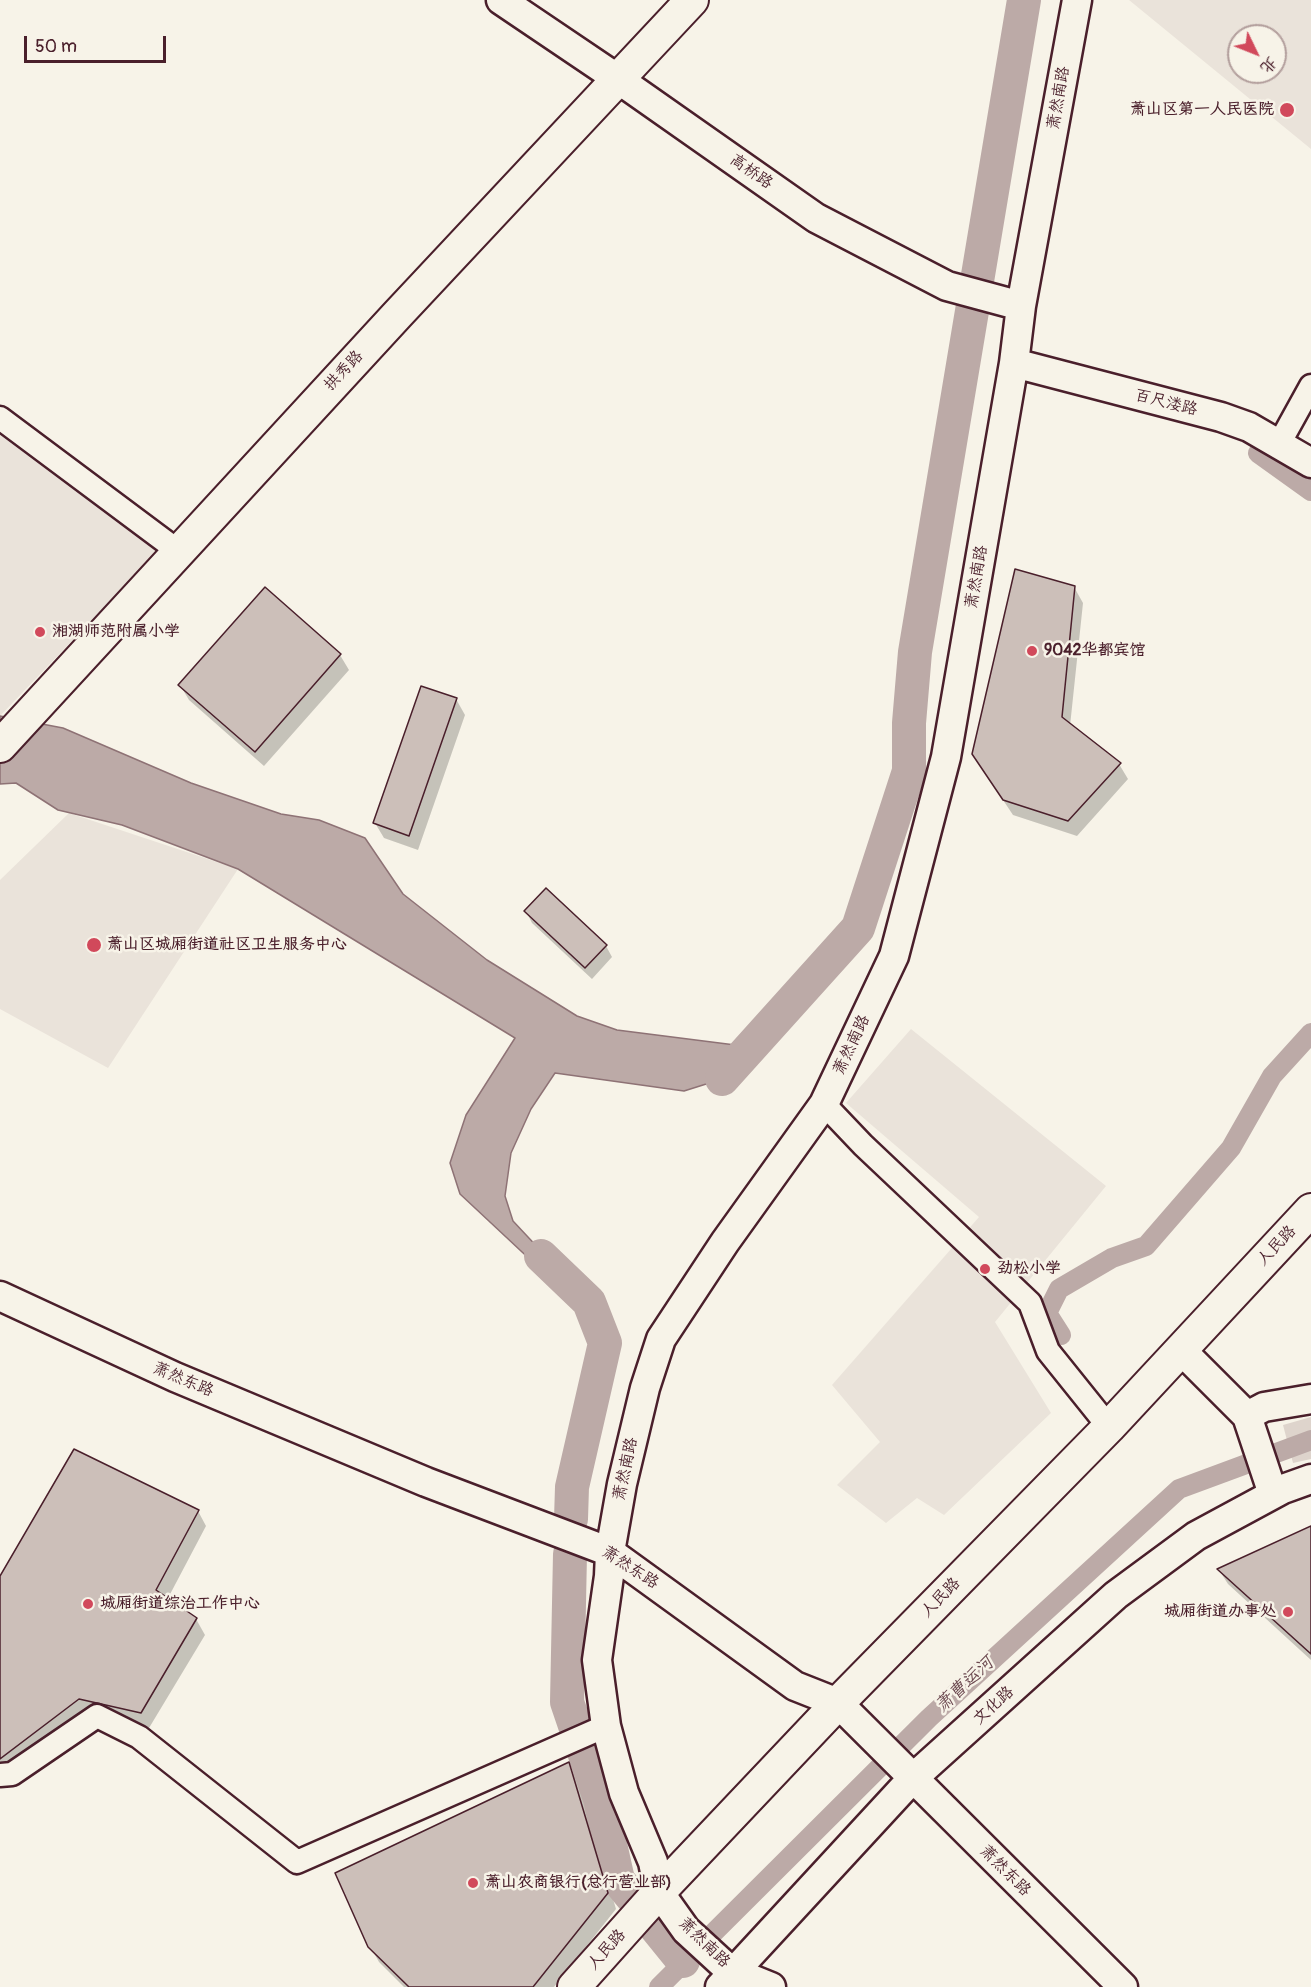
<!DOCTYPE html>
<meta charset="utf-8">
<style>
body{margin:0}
#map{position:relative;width:1311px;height:1987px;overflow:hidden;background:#f7f3e8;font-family:Pangolin,"LXGW WenKai TC",sans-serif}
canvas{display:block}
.north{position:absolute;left:1227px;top:24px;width:60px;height:60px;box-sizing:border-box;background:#f7f3e8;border:2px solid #b29e9c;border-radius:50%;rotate:133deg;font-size:16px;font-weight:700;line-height:24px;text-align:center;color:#4a1f2b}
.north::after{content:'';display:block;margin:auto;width:21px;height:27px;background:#d1495b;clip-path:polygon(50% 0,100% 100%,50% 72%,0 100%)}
.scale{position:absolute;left:24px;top:36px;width:142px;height:27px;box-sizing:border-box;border:3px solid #4a1f2b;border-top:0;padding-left:8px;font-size:18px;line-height:21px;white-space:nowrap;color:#4a1f2b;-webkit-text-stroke:4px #f7f3e8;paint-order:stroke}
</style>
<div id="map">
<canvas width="1311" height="1987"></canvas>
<div class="north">北</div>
<div class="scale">50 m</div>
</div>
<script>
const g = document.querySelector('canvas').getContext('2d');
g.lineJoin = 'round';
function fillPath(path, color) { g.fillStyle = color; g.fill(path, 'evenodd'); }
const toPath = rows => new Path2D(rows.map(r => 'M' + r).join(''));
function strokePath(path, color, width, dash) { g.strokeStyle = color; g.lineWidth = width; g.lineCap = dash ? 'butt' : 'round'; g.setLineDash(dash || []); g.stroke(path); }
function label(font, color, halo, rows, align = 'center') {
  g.font = font + ' Pangolin,"LXGW WenKai TC",sans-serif'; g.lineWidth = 5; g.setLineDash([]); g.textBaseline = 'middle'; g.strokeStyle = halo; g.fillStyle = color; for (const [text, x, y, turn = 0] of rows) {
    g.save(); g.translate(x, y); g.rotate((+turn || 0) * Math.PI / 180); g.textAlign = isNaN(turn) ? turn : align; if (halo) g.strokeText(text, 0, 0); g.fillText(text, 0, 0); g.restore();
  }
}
fillPath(toPath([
 [1129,0,1311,0,1311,149],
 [1239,36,1275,36,1275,72,1239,72],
 [0,434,160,549,0,716],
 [69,813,238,869,108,1068,0,1009,0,880],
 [911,1029,1106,1186,995,1322,1051,1413,944,1515,917,1498,886,1523,837,1485,880,1442,832,1385,979,1217,846,1103]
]), '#eae3da');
fillPath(toPath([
 [1311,1417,1311,1459,1293,1463,1283,1425]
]), '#ded4cc');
const water = toPath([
 [0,716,63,728,191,783,281,814,319,820,365,838,403,894,487,960,577,1016,617,1030,751,1047,722,1079,684,1091,555,1073,531,1109,511,1153,505,1196,513,1221,542,1252,537,1266,460,1194,450,1163,466,1115,515,1038,238,869,122,825,58,810,16,783,0,784,0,716]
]);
fillPath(water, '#bcaaa7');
strokePath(water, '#8e7275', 1.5);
fillPath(toPath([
 [1074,587,1083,603,1070,726,1119,764,1128,779,1077,836,1013,815,983,770],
 [266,589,340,655,349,670,264,766,189,700,180,685],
 [456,699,465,715,418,850,384,838,375,823],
 [526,911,606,946,612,957,592,979,532,923],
 [198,1511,206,1526,167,1600,196,1619,205,1635,149,1728,88,1714,0,1773,0,1579],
 [1311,1527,1311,1660,1228,1584,1219,1570],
 [568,1764,577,1779,616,1909,554,1987,404,1987,379,1962,370,1946]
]), '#0003');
strokePath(toPath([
 [1258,453,1311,491],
 [1061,1335,1047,1313,1059,1289,1112,1258,1146,1246,1231,1148,1272,1076,1311,1033],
 [659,1987,929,1718,1179,1489,1311,1440]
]), '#bcaaa7', 20);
strokePath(toPath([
 [722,1079,858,928,909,771,909,723,915,652,1024,0],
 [541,1256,589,1302,605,1343,572,1487,571,1519],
 [570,1554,567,1702,600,1799,618,1880,632,1897],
 [653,1924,683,1961]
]), '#bcaaa7', 34);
const building = toPath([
 [1015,569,1075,586,1062,717,1121,763,1068,821,1003,800,972,754,1015,569],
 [265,587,341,654,255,752,178,685,265,587],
 [421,686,457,698,409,836,373,823,421,686],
 [546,888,607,945,585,968,524,911,546,888],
 [74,1449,199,1510,156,1590,197,1618,141,1713,79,1699,0,1759,0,1576,74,1449],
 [1311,1526,1311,1654,1217,1569,1311,1526],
 [569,1762,608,1893,533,1987,409,1987,368,1947,335,1873,569,1762]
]);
fillPath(building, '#ccbfb9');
strokePath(building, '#4a1f2b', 1.5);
const minor = toPath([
 [0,418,178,551],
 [1279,444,1311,386],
 [824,1104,863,1145,1030,1303,1048,1351,1109,1427],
 [0,1775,12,1774,97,1716,139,1737,297,1862,606,1726]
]);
const tertiary = toPath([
 [501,0,618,79,816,218,947,286,1021,306],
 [1014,363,1221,417,1249,427,1311,463],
 [0,1296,175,1377,426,1482,610,1552,795,1686,838,1703,1123,1987],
 [1181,1350,1247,1416,1273,1494],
 [1247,1416,1264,1407,1311,1399],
 [720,1987,912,1779,1116,1595,1196,1536,1283,1489,1311,1479],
 [771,1987,734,1972,723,1964,686,1930,659,1892,653,1862,624,1793,606,1726,597,1660,609,1576,610,1552,622,1484,645,1388,661,1339,725,1242,824,1104,894,956,946,757,1014,363,1021,306,1077,0]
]);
const secondary = toPath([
 [0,746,397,315,692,0],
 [574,1987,659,1892,838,1703,1109,1427,1311,1210]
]);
strokePath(minor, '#4a1f2b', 27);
strokePath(tertiary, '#4a1f2b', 33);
strokePath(secondary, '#4a1f2b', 36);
strokePath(minor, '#f7f3e8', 22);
strokePath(tertiary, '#f7f3e8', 28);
strokePath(secondary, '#f7f3e8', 32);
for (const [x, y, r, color] of [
 [1287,110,8,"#d1495b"],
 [40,632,6,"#d1495b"],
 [1032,651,6,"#d1495b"],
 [94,945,8,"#d1495b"],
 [985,1269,6,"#d1495b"],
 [88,1604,6,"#d1495b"],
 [1288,1612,6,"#d1495b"],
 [473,1883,6,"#d1495b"]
]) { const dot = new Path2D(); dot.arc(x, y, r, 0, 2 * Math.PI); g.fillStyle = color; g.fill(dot); strokePath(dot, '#f7f3e8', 2); }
label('16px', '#4a1f2b', '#f7f3e8', [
 ["萧然南路",1059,98,-80],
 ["高桥路",751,172,35],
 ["拱秀路",344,371,-47],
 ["百尺溇路",1166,403,14],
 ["萧然南路",977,577,-80],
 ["萧然南路",852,1045,-65],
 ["人民路",1277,1246,-47],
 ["萧然东路",183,1380,23],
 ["萧然南路",626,1469,-78],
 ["萧然东路",630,1568,33],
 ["人民路",941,1598,-46],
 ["文化路",994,1706,-42],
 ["萧然东路",1005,1871,45],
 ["萧然南路",704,1943,44],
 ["人民路",607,1950,-48]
]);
label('bold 16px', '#4a1f2b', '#f7f3e8', [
 ["萧山区第一人民医院",1274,110,"right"],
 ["湘湖师范附属小学",52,632],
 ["9042华都宾馆",1044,651],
 ["萧山区城厢街道社区卫生服务中心",107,945],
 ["劲松小学",997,1269],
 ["城厢街道综治工作中心",100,1604],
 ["城厢街道办事处",1276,1612,"right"],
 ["萧山农商银行(总行营业部)",485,1883]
], 'left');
label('italic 18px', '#6c4950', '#f7f3e8', [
 ["萧曹运河",965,1685,-43]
]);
</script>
